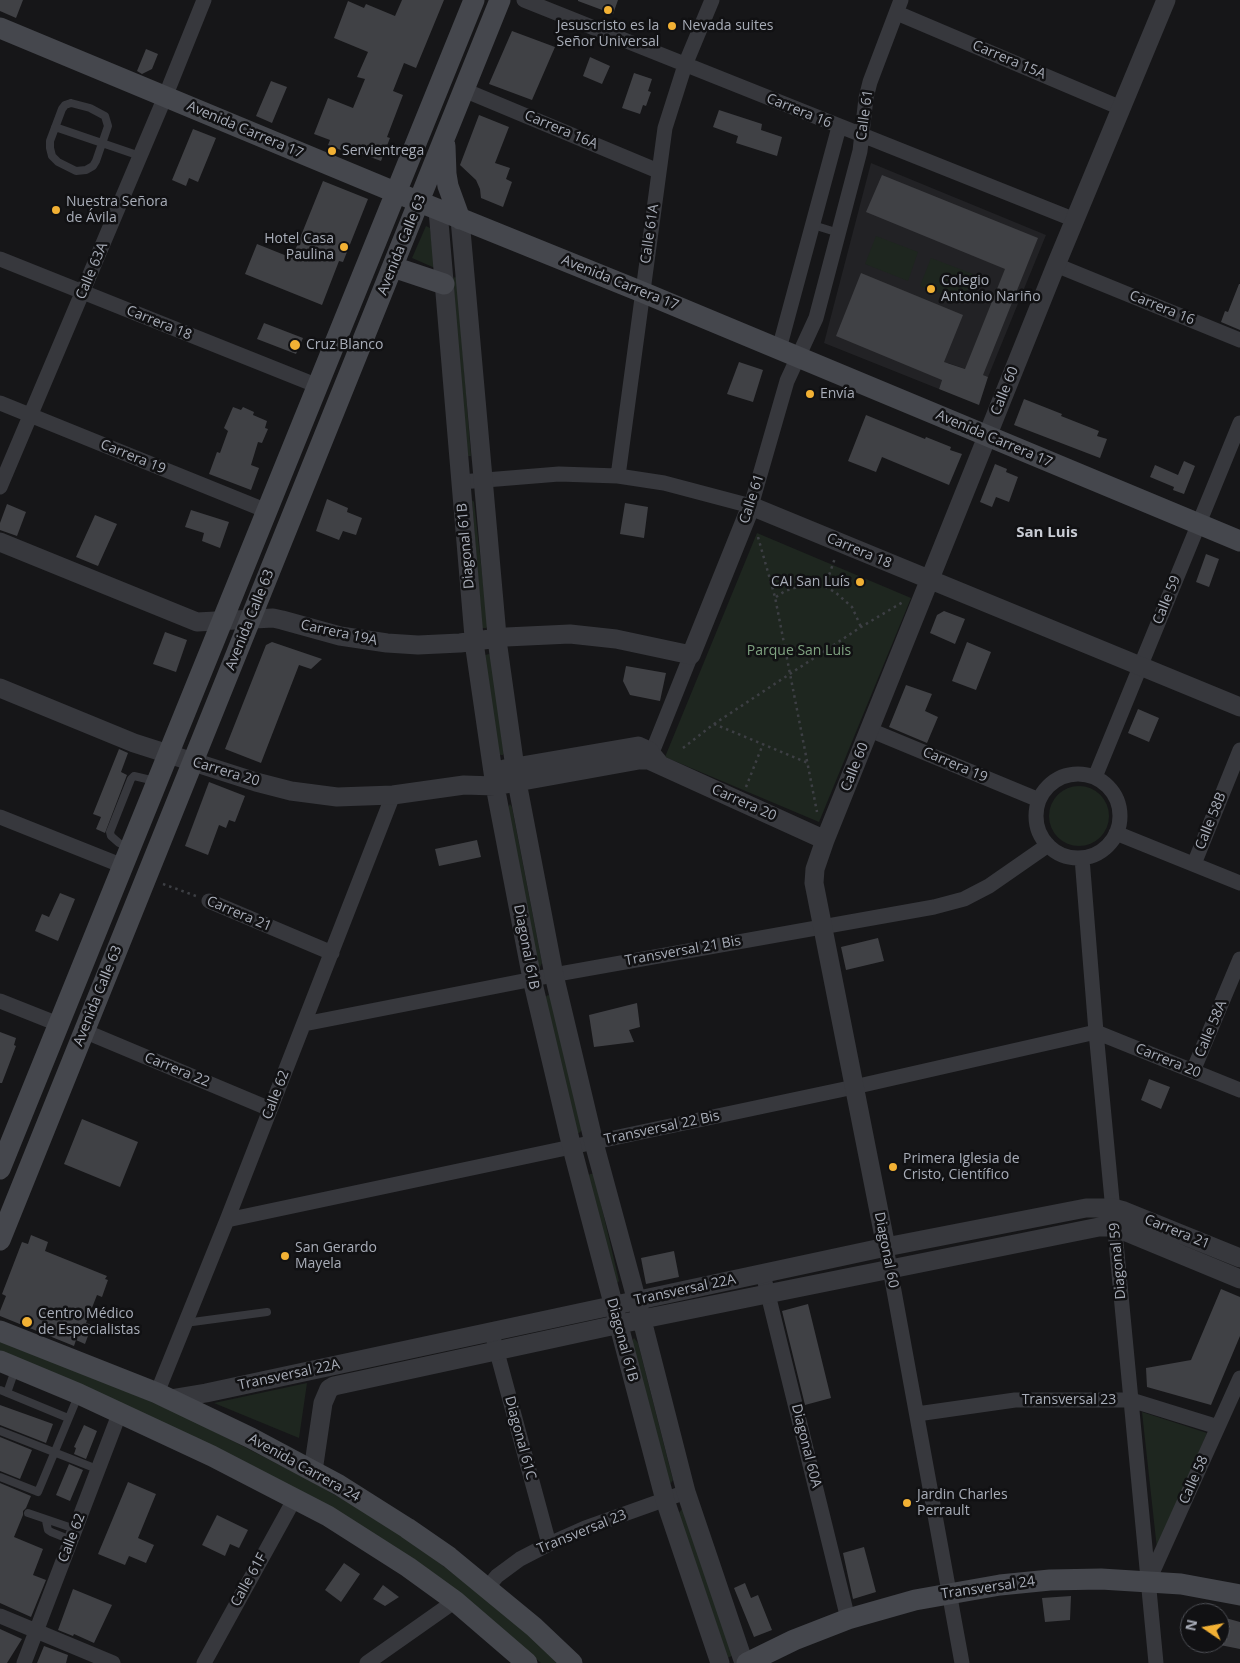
<!DOCTYPE html>
<meta charset="utf-8">
<style>
body{margin:0}
#map{position:relative;width:1240px;height:1663px;overflow:hidden;background:#161618;font-family:"Open Sans",sans-serif}
canvas{display:block}
.north{position:absolute;left:1180px;top:1603px;width:50px;height:50px;box-sizing:border-box;background:#111113;border:1px solid #4d4f55;border-radius:50%;rotate:282deg;font-size:14px;font-weight:700;line-height:20px;text-align:center;color:#a8adb8}
.north::after{content:'';display:block;margin:auto;width:18px;height:22px;background:#f2b134;clip-path:polygon(50% 0,100% 100%,50% 72%,0 100%)}
</style>
<div id="map">
<canvas width="1240" height="1663"></canvas>
<div class="north">N</div>
</div>
<script>
const g = document.querySelector('canvas').getContext('2d');
g.lineJoin = 'round';
function fillPath(path, color) { g.fillStyle = color; g.fill(path, 'evenodd'); }
const toPath = rows => new Path2D(rows.map(r => 'M' + r).join(''));
function strokePath(path, color, width, dash) { g.strokeStyle = color; g.lineWidth = width; g.lineCap = dash ? 'butt' : 'round'; g.setLineDash(dash || []); g.stroke(path); }
function label(font, color, halo, rows, align = 'center') {
  g.font = font + ' "Open Sans",sans-serif'; g.lineWidth = 5; g.setLineDash([]); g.textBaseline = 'middle'; g.strokeStyle = halo; g.fillStyle = color; for (const [text, x, y, turn = 0] of rows) {
    g.save(); g.translate(x, y); g.rotate((+turn || 0) * Math.PI / 180); g.textAlign = isNaN(turn) ? turn : align; if (halo) g.strokeText(text, 0, 0); g.fillText(text, 0, 0); g.restore();
  }
}
fillPath(toPath([
 [871,163,1046,235,988,377,948,363,939,389,824,343]
]), '#222225');
fillPath(toPath([
 [426,226,430,228,435,268,412,258],
 [876,236,918,252,908,281,865,264],
 [931,258,973,274,963,302,920,286],
 [457,277,471,456,466,456,451,278],
 [472,500,474,502,488,626,486,628,482,628],
 [757,533,911,598,819,822,665,757],
 [489,654,491,655,504,753,503,755,501,755,498,754,484,658,485,655],
 '1049 816a30 30 0 1 1 60 0a30 30 0 1 1-60 0Z',
 [510,804,512,807,542,963,540,967,536,966,507,809],
 [548,995,552,996,582,1130,579,1133,577,1133,544,998],
 [590,1174,594,1174,619,1281,615,1285,586,1179],
 [0,1336,186,1417,305,1478,393,1528,479,1593,540,1645,558,1663,541,1663,470,1602,0,1353],
 [634,1338,638,1343,673,1480,671,1483,668,1482,630,1344],
 [307,1383,299,1438,214,1403],
 [1142,1412,1207,1433,1157,1549],
 [682,1509,686,1510,735,1654,724,1660,678,1514]
]), '#1e261f');
fillPath(toPath([
 [0,0,23,0,16,18,0,11],
 [402,0,444,0,416,68,404,63,393,91,403,95,387,137,390,138,381,161,357,152,356,156,328,145,330,140,314,134,328,98,353,108,365,79,357,77,368,52,334,38,348,1,364,8,366,4,395,16],
 [578,0,618,0,613,14,578,1],
 [512,31,555,47,532,100,489,84],
 [146,49,158,54,152,69,142,74,137,71],
 [590,57,610,66,602,84,583,76],
 [634,73,652,79,648,91,651,92,646,106,643,105,640,114,622,108],
 [271,81,287,87,272,123,256,116],
 [719,110,762,124,761,130,782,137,777,156,736,143,738,136,713,127],
 [479,115,509,127,495,163,510,168,506,179,512,182,503,207,481,198,480,189,476,180,460,165],
 [193,129,216,138,198,182,189,178,186,186,172,180],
 [882,175,1038,238,983,375,988,377,979,405,939,389,942,380,836,336,861,273,963,315,944,362,965,369,1005,269,866,212],
 [323,181,368,199,343,262,339,261,322,305,245,274,257,244,292,258],
 [1239,284,1240,284,1240,330,1221,322,1225,311,1228,312],
 [264,323,303,338,296,354,257,339],
 [739,362,763,370,753,402,727,394],
 [1024,399,1062,414,1061,416,1099,431,1097,436,1107,439,1100,458,1014,425],
 [233,407,241,410,243,407,254,412,253,415,267,421,265,428,268,429,262,443,258,442,251,465,259,468,251,490,209,474,217,452,220,453,228,431,224,428],
 [866,415,925,439,926,437,951,447,950,450,962,454,949,485,882,457,876,472,848,461],
 [1184,461,1195,466,1184,494,1173,490,1174,487,1150,477,1155,465,1178,475],
 [995,464,1007,469,1006,472,1018,477,1009,502,996,497,992,507,980,502],
 [327,499,348,508,347,512,362,518,356,535,343,531,339,540,316,531],
 [625,503,648,507,644,538,620,534],
 [7,504,26,512,17,536,0,530,0,523],
 [191,510,229,522,220,548,202,541,204,533,185,527],
 [95,515,117,524,98,566,76,557],
 [1206,554,1219,559,1209,587,1196,582],
 [944,611,965,619,955,644,930,633,937,615],
 [165,632,187,640,176,672,153,664],
 [272,642,322,659,311,669,299,665,261,763,225,749,266,645],
 [967,642,991,652,976,690,952,681],
 [626,666,666,673,660,701,630,695,623,681],
 [906,685,932,694,925,711,938,717,927,743,889,727],
 [1138,709,1159,718,1149,742,1128,733],
 [119,749,128,753,121,772,127,775,105,833,96,829,101,817,93,814],
 [209,782,245,796,235,822,229,820,226,828,219,825,208,855,185,846],
 [477,840,481,857,439,866,435,849],
 [60,893,75,899,58,941,35,931,42,914,49,917],
 [878,938,884,961,846,970,841,947],
 [637,1003,640,1027,629,1030,634,1042,594,1047,589,1015],
 [0,1032,16,1038,14,1045,16,1046,2,1083,0,1083],
 [1149,1079,1170,1087,1161,1109,1141,1100],
 [82,1119,138,1142,120,1187,64,1164],
 [31,1235,48,1242,45,1251,107,1276,105,1279,108,1280,102,1297,97,1295,86,1323,92,1325,85,1344,76,1340,74,1346,0,1316,0,1311,6,1296,2,1294,22,1242,28,1244],
 [674,1251,679,1277,646,1284,641,1258],
 [1221,1289,1240,1297,1240,1336,1211,1405,1147,1387,1146,1368,1191,1360],
 [808,1304,831,1398,805,1405,782,1311],
 [0,1405,53,1424,46,1443,0,1425],
 [84,1425,97,1431,86,1459,74,1454,76,1448,74,1447],
 [0,1437,32,1450,20,1479,0,1471],
 [69,1464,83,1470,70,1501,56,1495],
 [128,1482,156,1494,138,1538,154,1545,146,1563,129,1556,125,1565,98,1554],
 [0,1483,31,1496,26,1508,23,1511,23,1515,14,1537,43,1549,33,1575,46,1580,31,1617,0,1603],
 [217,1515,248,1530,239,1548,230,1544,225,1556,202,1545],
 [864,1547,876,1592,853,1599,843,1553],
 [344,1563,360,1574,341,1602,325,1590],
 [745,1583,751,1598,758,1595,772,1630,754,1637,734,1588],
 [383,1585,399,1597,385,1606,373,1599],
 [73,1589,112,1605,94,1643,74,1634,73,1636,58,1630],
 [1071,1596,1070,1620,1045,1622,1042,1598],
 [1222,1617,1240,1622,1240,1649,1220,1645,1220,1624],
 [0,1629,22,1639,7,1663,0,1663],
 [44,1646,68,1655,66,1663,37,1663]
]), '#404145');
strokePath(toPath([
 [758,537,775,597,817,812],
 [825,587,835,558],
 [776,597,785,591,804,585,825,587,835,592,852,607,861,627],
 [714,724,808,763],
 [683,748,714,724,861,627,903,602],
 [746,787,763,744],
 [163,884,196,896]
]), '#3d3f44', 2.5, [2.5, 4]);
strokePath(toPath([
 [71,103,90,108,105,116,108,126,96,161,93,166,86,170,76,171,58,162,52,156,50,148,50,141,62,109,65,105,71,103],
 [55,127,140,156],
 [813,225,839,233],
 [129,848,119,843,111,836,110,832,131,779,134,776,155,781],
 [185,1323,267,1312],
 [0,1390,68,1418],
 [7,1393,15,1370],
 [0,1431,97,1469],
 [0,1477,38,1492,78,1396],
 [28,1513,75,1529],
 [46,1521,48,1530,51,1532,71,1540]
]), '#37383d', 8);
strokePath(toPath([
 [524,0,1075,220],
 [897,13,1121,108],
 [464,90,658,171],
 [0,259,318,386],
 [1056,265,1240,340],
 [779,349,839,127],
 [0,403,267,511],
 [618,476,665,128,685,65,712,0],
 [461,482,559,474,618,476,664,483,751,506,787,381,816,318,860,151,866,98,870,82,901,0],
 [0,487,165,97,204,0],
 [870,730,1039,800],
 [649,760,691,655],
 '1036 816a42 42 0 1 1 84 0a42 42 0 1 1-84 0Z',
 [1095,777,1240,423],
 [0,817,123,866],
 [1116,833,1240,883],
 [1082,858,1096,1032,1156,1663],
 [1194,864,1240,750],
 [209,901,332,953],
 [0,1001,58,1024],
 [304,1024,564,973,934,907,964,899,989,886,1048,845],
 [84,1031,270,1109],
 [1096,1032,1240,1090],
 [1193,1071,1240,959],
 [227,1220,854,1087,1096,1032],
 [886,1247,962,1663],
 [763,1274,848,1619],
 [494,1341,549,1544],
 [157,1393,227,1220,393,795],
 [917,1414,1015,1400,1131,1400,1218,1427],
 [1149,1580,1240,1378],
 [487,1588,497,1576,520,1559,549,1544,585,1528,686,1492],
 [0,1616,113,1663],
 [24,1663,120,1412],
 [204,1663,295,1498],
 [367,1663,455,1601]
]), '#37383d', 15);
strokePath(toPath([
 [438,210,475,649,495,786,532,979,572,1148,665,1500,720,1663],
 [460,219,498,647,517,782,554,975,594,1143,642,1320,686,1492,744,1663],
 [0,542,197,622,273,618,282,620,340,636,387,643,418,645,460,643,506,637,570,634,616,639,691,655,751,506,1240,707],
 [0,688,134,743,256,782,291,791,337,797,393,795,464,785,495,786,639,760,649,760,825,840],
 [504,769,638,746,649,751,658,762],
 [886,1247,814,883,815,869,825,840,1056,265,1166,0],
 [170,1399,206,1393,886,1247,1086,1208,1113,1208,1124,1211,1240,1258],
 [313,1471,323,1403,329,1389,334,1386,648,1318,1099,1227,1115,1227,1124,1231,1240,1279]
]), '#37383d', 19);
strokePath(toPath([
 [0,28,385,188,642,292,1240,541],
 [445,146,446,174,448,186,460,219],
 [393,267,444,284],
 [0,1169,474,0],
 [0,1240,500,0],
 [0,1331,157,1393,251,1438,339,1485,407,1528,449,1557,534,1627,572,1663],
 [0,1361,79,1394,212,1456,328,1516,408,1567,455,1601,527,1663],
 [747,1663,794,1640,848,1619,915,1600,1000,1585,1050,1580,1101,1579,1181,1584,1240,1595]
]), '#45474d', 21);
for (const [x, y, r, color] of [
 [608,10,5,"#f2b134"],
 [672,26,5,"#f2b134"],
 [332,151,5,"#f2b134"],
 [56,210,5,"#f2b134"],
 [344,247,5,"#f2b134"],
 [931,289,5,"#f2b134"],
 [295,345,6,"#f2b134"],
 [810,394,5,"#f2b134"],
 [860,582,5,"#f2b134"],
 [893,1167,5,"#f2b134"],
 [285,1256,5,"#f2b134"],
 [27,1322,6,"#f2b134"],
 [907,1503,5,"#f2b134"]
]) { const dot = new Path2D(); dot.arc(x, y, r, 0, 2 * Math.PI); g.fillStyle = color; g.fill(dot); strokePath(dot, '#111113', 2); }
label('14px', '#a8adb8', '#111113', [
 ["Jesuscristo es la",608,26,"center"],
 ["Señor Universal",608,42,"center"],
 ["Nevada suites",682,26],
 ["Servientrega",342,151],
 ["Nuestra Señora",66,202],
 ["de Ávila",66,218],
 ["Hotel Casa",334,239,"right"],
 ["Paulina",334,255,"right"],
 ["Colegio",941,281],
 ["Antonio Nariño",941,297],
 ["Cruz Blanco",306,345],
 ["Envía",820,394],
 ["CAI San Luís",850,582,"right"],
 ["Primera Iglesia de",903,1159],
 ["Cristo, Científico",903,1175],
 ["San Gerardo",295,1248],
 ["Mayela",295,1264],
 ["Centro Médico",38,1314],
 ["de Especialistas",38,1330],
 ["Jardin Charles",917,1495],
 ["Perrault",917,1511]
], 'left');
label('14px', '#a8adb8', '#111113', [
 ["Carrera 15A",1009,60,23],
 ["Carrera 16",799,111,22],
 ["Calle 61",865,115,-82],
 ["Avenida Carrera 17",245,130,23],
 ["Carrera 16A",561,130,23],
 ["Calle 61A",650,234,-82],
 ["Avenida Calle 63",402,245,-68],
 ["Calle 63A",92,271,-67],
 ["Avenida Carrera 17",620,283,22],
 ["Carrera 16",1162,308,22],
 ["Carrera 18",159,323,22],
 ["Calle 60",1005,391,-68],
 ["Avenida Carrera 17",994,439,23],
 ["Carrera 19",133,457,22],
 ["Calle 61",752,499,-72],
 ["Diagonal 61B",466,546,-95],
 ["Carrera 18",859,551,23],
 ["Calle 59",1167,600,-68],
 ["Avenida Calle 63",250,620,-68],
 ["Carrera 19A",339,633,12],
 ["Carrera 19",955,765,23],
 ["Calle 60",855,767,-68],
 ["Carrera 20",226,772,17],
 ["Carrera 20",744,803,24],
 ["Calle 58B",1211,821,-68],
 ["Carrera 21",239,914,23],
 ["Diagonal 61B",526,947,79],
 ["Transversal 21 Bis",683,951,-10],
 ["Avenida Calle 63",98,996,-68],
 ["Calle 58A",1211,1029,-67],
 ["Carrera 20",1168,1061,22],
 ["Carrera 22",177,1070,22],
 ["Calle 62",276,1095,-69],
 ["Transversal 22 Bis",662,1128,-12],
 ["Carrera 21",1177,1232,22],
 ["Diagonal 60",886,1250,79],
 ["Diagonal 59",1118,1261,-95],
 ["Transversal 22A",685,1290,-12],
 ["Diagonal 61B",622,1340,75],
 ["Transversal 22A",289,1375,-12],
 ["Transversal 23",1069,1400],
 ["Diagonal 61C",520,1438,75],
 ["Diagonal 60A",806,1446,76],
 ["Avenida Carrera 24",304,1468,29],
 ["Calle 58",1194,1480,-66],
 ["Transversal 23",582,1532,-22],
 ["Calle 62",72,1538,-69],
 ["Calle 61F",249,1580,-61],
 ["Transversal 24",988,1588,-8]
]);
label('14px', '#7fa381', '#111113', [
 ["Parque San Luis",799,651]
]);
label('bold 15px', '#c9ccd4', '#111113', [
 ["San Luis",1047,533]
]);
</script>
